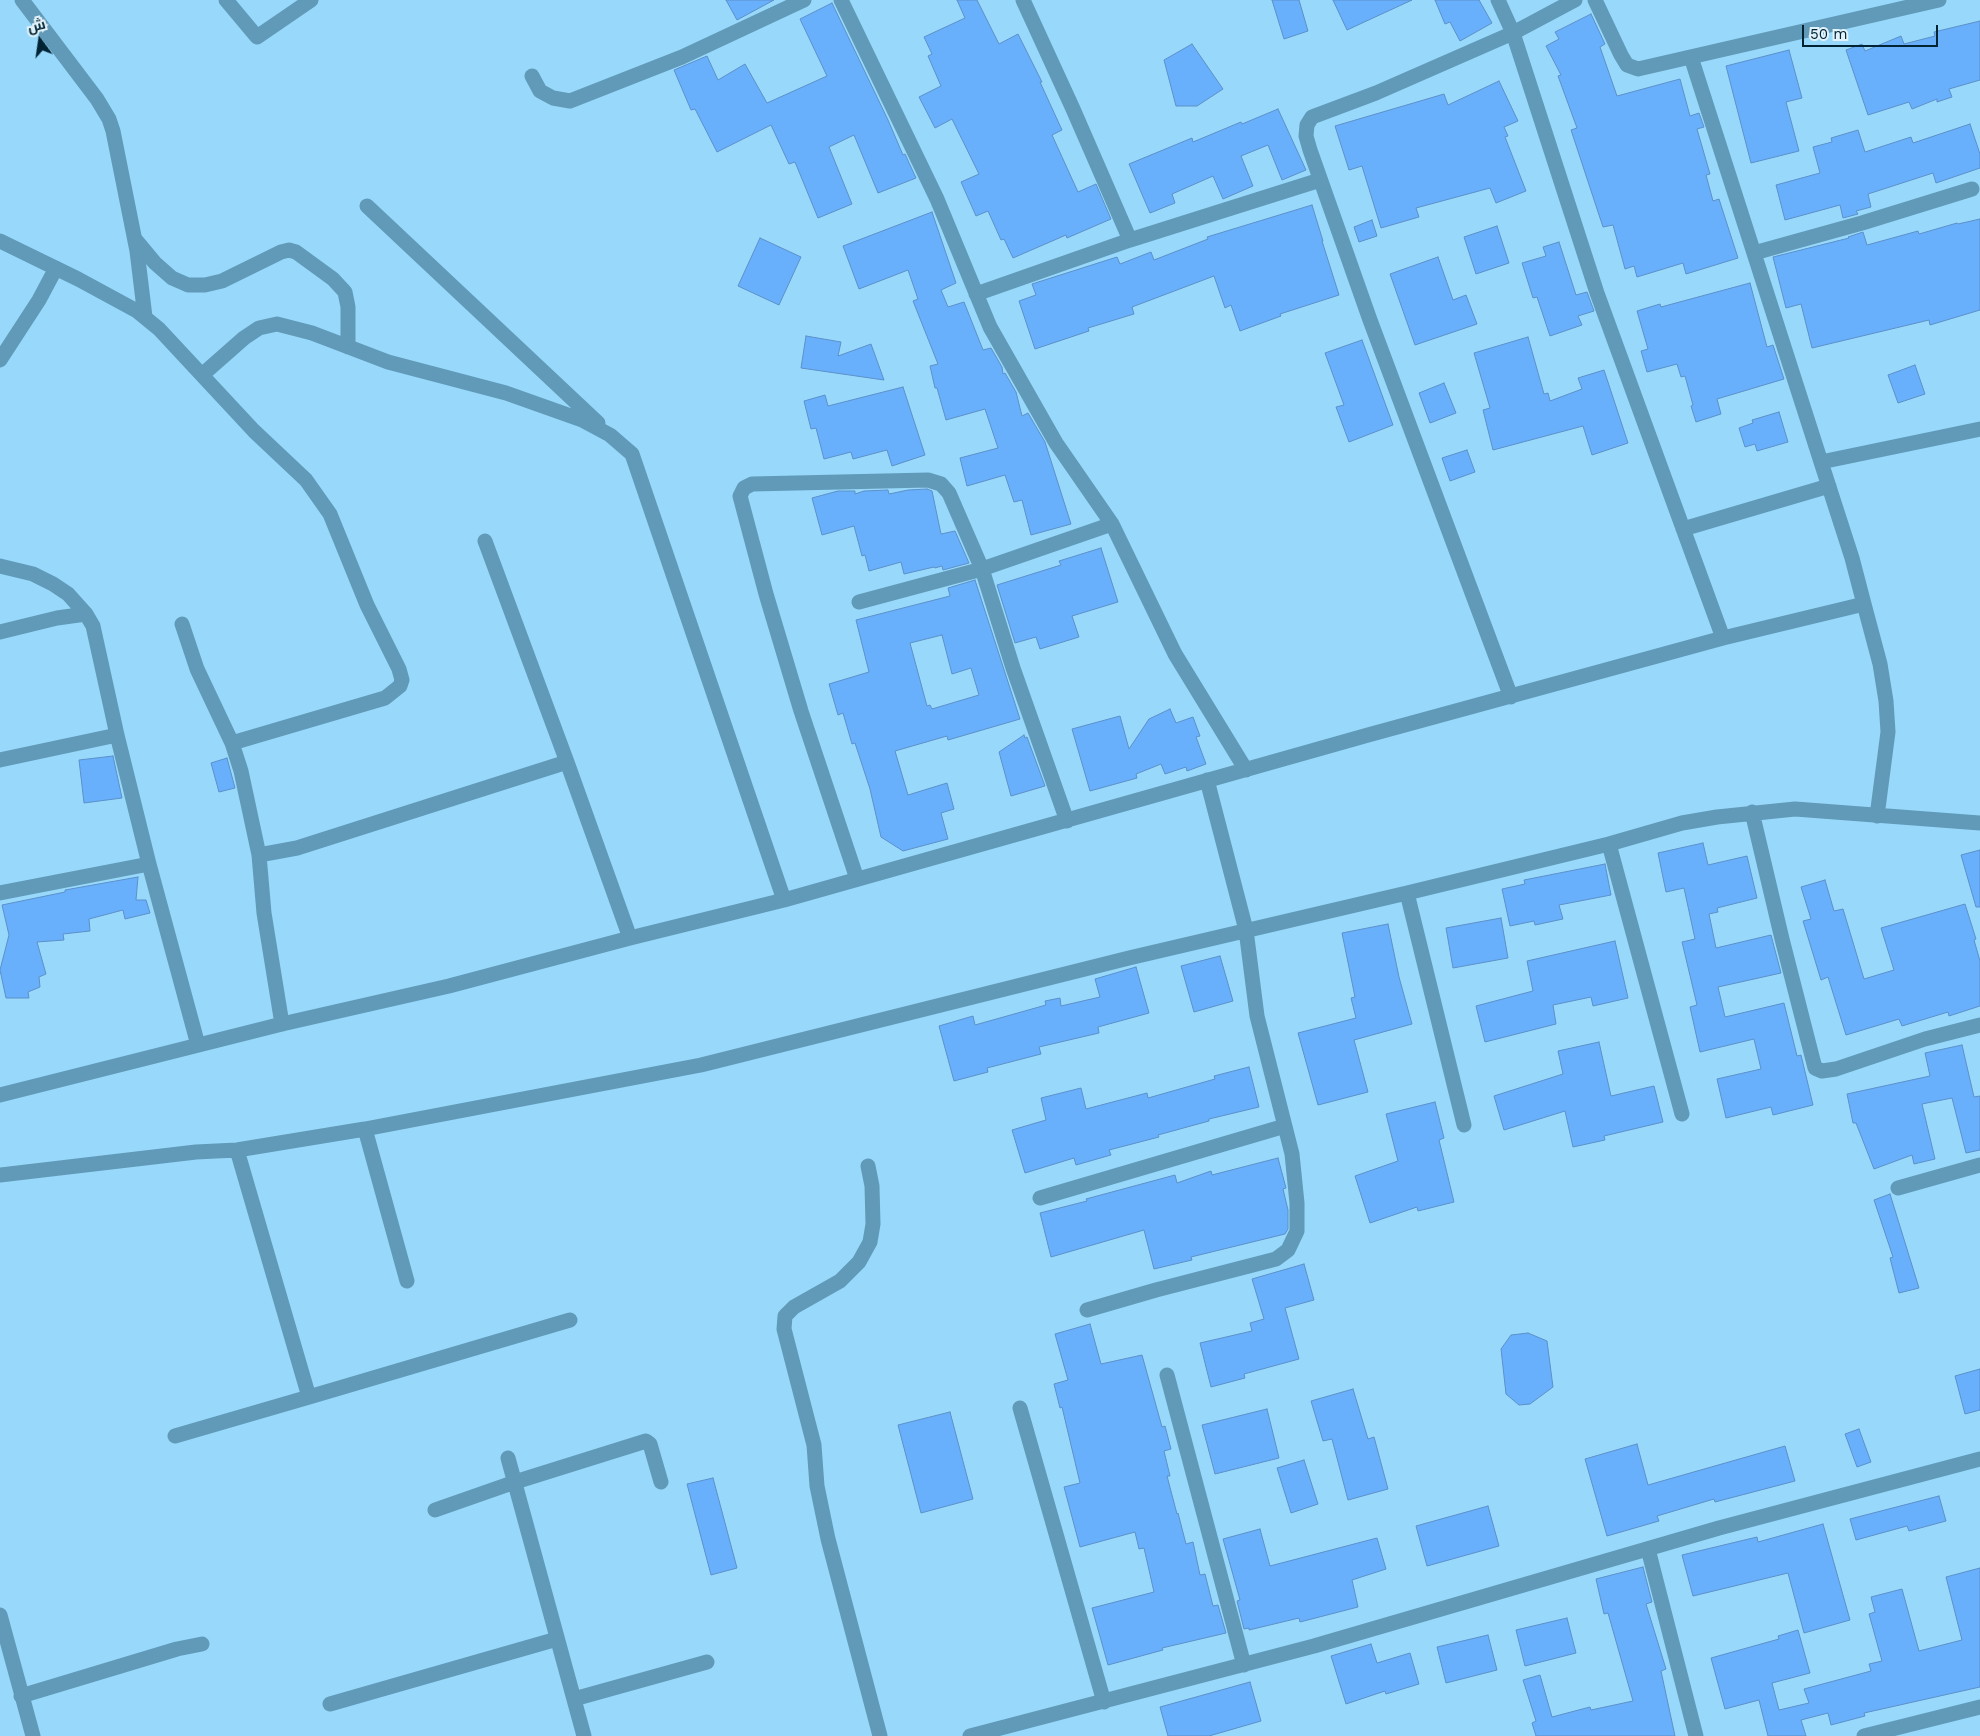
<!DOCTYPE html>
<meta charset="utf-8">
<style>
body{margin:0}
#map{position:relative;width:1980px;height:1736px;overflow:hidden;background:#98d9fb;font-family:"Work Sans",Cairo,sans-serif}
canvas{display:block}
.north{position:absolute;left:15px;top:15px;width:50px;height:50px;-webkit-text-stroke:4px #e3f3fb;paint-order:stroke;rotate:346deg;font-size:14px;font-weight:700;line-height:20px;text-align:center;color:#002434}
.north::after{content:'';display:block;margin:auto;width:18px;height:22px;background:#002434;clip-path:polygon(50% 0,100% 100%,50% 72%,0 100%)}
.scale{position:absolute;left:1802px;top:25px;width:136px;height:22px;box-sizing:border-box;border:2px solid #002434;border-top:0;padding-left:6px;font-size:15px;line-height:18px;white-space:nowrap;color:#002434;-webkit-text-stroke:4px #e3f3fb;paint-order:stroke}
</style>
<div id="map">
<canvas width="1980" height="1736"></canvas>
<div class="north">ش</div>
<div class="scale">50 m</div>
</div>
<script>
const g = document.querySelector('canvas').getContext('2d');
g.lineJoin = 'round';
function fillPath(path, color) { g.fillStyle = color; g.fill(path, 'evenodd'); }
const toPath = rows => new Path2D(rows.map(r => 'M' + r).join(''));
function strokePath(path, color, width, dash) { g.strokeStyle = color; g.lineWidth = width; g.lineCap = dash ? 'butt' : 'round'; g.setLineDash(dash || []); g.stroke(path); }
const building = toPath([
 [726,0,774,0,737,20,726,0],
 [957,0,977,0,999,44,1018,34,1042,82,1040,82,1062,130,1052,135,1078,192,1096,184,1111,219,1067,238,1066,235,1013,258,1004,239,1001,240,988,211,976,216,961,182,979,174,952,119,935,128,919,97,941,86,928,56,932,54,924,37,965,18,957,0],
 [1272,0,1299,0,1308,31,1284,39,1272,0],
 [1333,0,1412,0,1347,30,1333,0],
 [1435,0,1479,0,1492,23,1460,41,1450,22,1445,24,1435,0],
 [832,3,888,120,903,155,905,154,916,178,878,193,854,135,829,147,852,204,818,218,795,162,789,164,771,125,717,152,695,109,691,110,674,70,707,56,718,80,745,64,767,103,827,76,800,19,832,3],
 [1591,14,1605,44,1600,47,1617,96,1680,79,1690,116,1699,113,1704,127,1697,129,1710,174,1706,175,1713,201,1719,199,1738,258,1686,274,1683,263,1637,277,1634,266,1625,269,1613,225,1603,227,1571,130,1577,128,1558,76,1561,75,1546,46,1559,39,1555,32,1591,14],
 [1980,21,1980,80,1949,89,1952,97,1937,102,1937,99,1912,109,1909,102,1868,115,1846,50,1862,44,1865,51,1901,36,1904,44,1935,36,1934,32,1980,21],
 [1192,44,1223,89,1197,106,1176,106,1164,60,1192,44],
 [1789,50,1802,98,1786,102,1799,151,1751,163,1726,66,1789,50],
 [1499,81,1518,121,1504,127,1508,136,1505,137,1526,191,1496,203,1490,188,1416,208,1419,217,1381,228,1362,166,1349,170,1335,126,1444,94,1448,105,1499,81],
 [1278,109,1306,170,1282,180,1268,145,1241,156,1253,186,1223,199,1213,176,1172,194,1175,203,1150,213,1129,164,1192,138,1193,142,1241,122,1242,124,1278,109],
 [1970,124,1980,154,1980,168,1936,183,1933,173,1868,194,1871,207,1856,211,1858,214,1843,218,1840,205,1785,220,1776,185,1820,173,1813,147,1832,142,1831,138,1858,130,1865,152,1911,137,1913,143,1970,124],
 [1312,205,1323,241,1322,241,1339,295,1280,314,1281,316,1240,331,1231,305,1225,308,1214,276,1132,307,1134,314,1088,328,1089,331,1035,349,1019,301,1036,295,1032,284,1117,257,1120,264,1151,252,1154,260,1208,239,1207,237,1312,205],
 [932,212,956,283,941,290,948,307,964,302,983,350,991,348,1002,367,1003,374,1005,373,1016,392,1022,416,1028,413,1045,442,1071,524,1031,535,1022,500,1014,502,1005,475,967,486,960,458,998,448,985,409,946,420,937,388,935,388,930,366,938,364,913,301,918,299,908,270,859,289,843,246,932,212],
 [1980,219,1980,310,1930,325,1929,320,1812,348,1801,304,1786,308,1773,257,1849,238,1848,237,1863,232,1867,245,1918,231,1919,234,1957,223,1958,224,1980,219],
 [1372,220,1377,236,1359,242,1354,227,1372,220],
 [1497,226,1509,263,1476,274,1464,237,1497,226],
 [760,238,801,257,779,305,738,286,760,238],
 [1559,242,1576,295,1587,292,1594,311,1578,316,1582,325,1550,336,1537,297,1533,298,1522,263,1546,256,1543,247,1559,242],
 [1438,257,1453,300,1466,295,1477,324,1415,345,1390,274,1438,257],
 [1750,283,1767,347,1773,345,1784,379,1717,399,1721,414,1696,422,1691,406,1693,405,1685,376,1681,377,1677,364,1647,372,1641,351,1648,349,1637,311,1660,304,1661,307,1750,283],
 [806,336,841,342,838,356,871,344,884,380,801,368,806,336],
 [1528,337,1544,394,1548,393,1550,401,1582,389,1578,378,1604,370,1628,443,1592,455,1583,426,1493,450,1483,410,1490,408,1474,353,1528,337],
 [1362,340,1393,425,1349,442,1336,407,1344,405,1325,353,1362,340],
 [1915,365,1925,394,1898,403,1888,375,1915,365],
 [1444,383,1456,413,1430,423,1419,393,1444,383],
 [903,387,925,455,892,466,887,450,853,459,851,452,824,459,816,428,811,429,804,401,825,395,828,406,903,387],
 [1779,412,1788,442,1757,451,1755,444,1745,447,1739,428,1753,423,1752,420,1779,412],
 [1467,450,1475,472,1450,481,1442,458,1467,450],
 [927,489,932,491,941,534,955,531,969,563,943,570,942,566,935,568,934,567,904,574,901,562,869,571,865,555,862,556,854,526,822,535,812,498,838,491,855,491,855,494,864,491,888,490,889,494,908,490,927,489],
 [1101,548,1118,602,1072,616,1079,637,1040,649,1036,637,1015,643,997,585,1061,565,1059,561,1101,548],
 [975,580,1020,719,948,740,947,736,895,751,908,795,947,783,954,809,941,813,948,839,903,851,881,837,870,789,855,743,852,744,843,713,838,715,829,684,869,672,856,620,950,596,948,588,975,580],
 [942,635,952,674,971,668,979,695,932,709,930,705,927,706,910,643,942,635],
 [1170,709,1176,723,1193,717,1200,736,1196,737,1206,764,1187,771,1186,767,1165,774,1161,764,1136,774,1137,778,1090,791,1072,729,1120,716,1129,749,1149,719,1170,709],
 [1024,735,1025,738,1027,737,1045,786,1011,796,999,752,1024,735],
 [113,756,122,798,84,803,79,760,113,756],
 [227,758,235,788,219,792,211,763,227,758],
 [1703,843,1708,865,1747,856,1757,898,1717,908,1718,912,1709,914,1716,948,1771,935,1781,973,1718,987,1725,1017,1784,1003,1797,1056,1801,1055,1813,1105,1773,1115,1771,1107,1726,1118,1717,1079,1761,1069,1754,1039,1700,1052,1690,1007,1697,1005,1682,942,1695,939,1684,888,1666,892,1658,853,1703,843],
 [1980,850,1980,907,1976,907,1961,855,1980,850],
 [1605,864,1611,895,1559,905,1563,919,1535,925,1534,921,1510,926,1502,889,1525,884,1524,880,1605,864],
 [138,877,136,900,146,900,150,913,125,919,123,910,89,919,90,931,63,934,64,940,37,942,46,974,39,977,40,987,28,992,29,998,6,998,0,970,9,935,2,905,65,892,65,890,138,877],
 [1825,880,1834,911,1843,909,1864,979,1894,970,1881,928,1965,904,1976,939,1974,940,1980,961,1980,1006,1949,1016,1948,1012,1902,1026,1899,1019,1846,1035,1828,977,1821,980,1803,921,1811,919,1801,887,1825,880],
 [1501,918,1508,958,1453,968,1446,928,1501,918],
 [1388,924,1399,977,1412,1024,1354,1040,1368,1092,1318,1105,1298,1033,1356,1018,1351,998,1355,997,1342,933,1388,924],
 [1615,941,1628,998,1593,1006,1591,997,1553,1005,1556,1024,1485,1042,1476,1006,1533,991,1527,961,1615,941],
 [1220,956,1233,1001,1194,1012,1181,966,1220,956],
 [1136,967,1149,1013,1098,1027,1099,1033,1039,1047,1041,1054,987,1068,988,1072,954,1081,939,1026,973,1016,975,1025,1046,1005,1045,1001,1060,998,1061,1006,1100,997,1095,979,1136,967],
 [1599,1042,1611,1096,1654,1086,1663,1122,1604,1136,1605,1140,1573,1147,1565,1111,1504,1130,1494,1096,1563,1074,1558,1051,1599,1042],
 [1962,1045,1974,1097,1980,1096,1980,1150,1966,1153,1952,1098,1922,1104,1935,1159,1914,1164,1912,1155,1874,1169,1856,1123,1853,1123,1847,1094,1930,1076,1925,1053,1962,1045],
 [1249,1067,1259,1107,1209,1119,1209,1121,1158,1135,1159,1137,1109,1150,1111,1155,1076,1165,1074,1158,1025,1173,1012,1130,1046,1120,1041,1098,1081,1088,1086,1109,1147,1093,1148,1098,1215,1079,1214,1076,1249,1067],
 [1435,1102,1444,1138,1439,1140,1454,1202,1418,1211,1417,1207,1370,1223,1355,1176,1398,1161,1386,1114,1435,1102],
 [1278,1158,1286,1188,1283,1189,1288,1210,1288,1229,1285,1234,1191,1257,1192,1260,1154,1269,1144,1230,1051,1257,1040,1213,1087,1201,1086,1199,1175,1175,1177,1183,1211,1171,1212,1175,1278,1158],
 [1890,1194,1919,1288,1899,1293,1890,1258,1893,1257,1874,1200,1890,1194],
 [1304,1264,1314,1300,1285,1308,1299,1359,1244,1374,1245,1378,1211,1387,1200,1343,1252,1331,1250,1323,1264,1319,1252,1279,1304,1264],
 [1090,1324,1101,1364,1142,1355,1162,1427,1165,1426,1171,1449,1164,1451,1170,1476,1167,1476,1177,1514,1178,1513,1186,1544,1193,1542,1200,1575,1205,1574,1213,1606,1218,1605,1226,1633,1162,1648,1163,1650,1108,1665,1092,1608,1154,1592,1144,1548,1139,1549,1135,1532,1080,1547,1064,1487,1080,1483,1062,1407,1060,1408,1054,1384,1068,1380,1055,1334,1090,1324],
 [1528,1333,1547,1341,1553,1387,1530,1404,1519,1405,1506,1394,1501,1349,1511,1335,1528,1333],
 [1980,1369,1980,1410,1965,1414,1955,1376,1980,1369],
 [1353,1389,1368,1439,1374,1437,1388,1489,1348,1500,1332,1439,1323,1441,1311,1401,1353,1389],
 [1267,1409,1279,1458,1215,1474,1202,1425,1267,1409],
 [950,1412,973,1499,921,1513,898,1425,950,1412],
 [1859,1429,1871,1462,1857,1467,1845,1434,1859,1429],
 [1637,1444,1648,1485,1785,1446,1795,1481,1715,1502,1714,1499,1657,1516,1659,1521,1607,1536,1585,1459,1637,1444],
 [1304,1460,1318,1504,1291,1513,1277,1468,1304,1460],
 [713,1478,737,1568,711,1575,687,1484,713,1478],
 [1939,1496,1946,1521,1909,1531,1907,1526,1856,1540,1850,1519,1939,1496],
 [1488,1506,1499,1546,1427,1566,1416,1526,1488,1506],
 [1823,1524,1850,1620,1804,1633,1788,1573,1693,1596,1682,1555,1757,1537,1758,1542,1823,1524],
 [1260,1529,1270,1566,1377,1538,1386,1569,1352,1580,1358,1607,1300,1622,1299,1618,1249,1630,1249,1628,1244,1629,1237,1601,1240,1600,1223,1539,1260,1529],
 [1643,1567,1652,1602,1646,1604,1666,1669,1661,1671,1675,1736,1536,1736,1532,1723,1536,1721,1523,1680,1540,1675,1552,1717,1590,1707,1591,1710,1633,1701,1608,1613,1604,1614,1596,1579,1643,1567],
 [1980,1568,1980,1687,1864,1713,1865,1716,1831,1725,1828,1713,1801,1720,1806,1736,1768,1736,1759,1700,1725,1709,1711,1658,1779,1639,1778,1636,1798,1630,1810,1673,1772,1683,1779,1710,1809,1703,1804,1689,1871,1671,1869,1664,1882,1661,1869,1614,1875,1612,1871,1597,1902,1589,1919,1651,1962,1640,1946,1577,1980,1568],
 [1567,1618,1576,1653,1525,1666,1516,1630,1567,1618],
 [1488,1635,1497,1670,1446,1683,1437,1647,1488,1635],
 [1371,1644,1377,1663,1410,1653,1419,1684,1386,1694,1385,1691,1346,1704,1331,1656,1371,1644],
 [1250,1682,1261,1721,1209,1736,1168,1736,1160,1707,1250,1682]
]);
fillPath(building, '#68affc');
strokePath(building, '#5c90c9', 1);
strokePath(toPath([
 [22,0,97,99,109,119,113,131,137,251,145,317],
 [226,0,257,37,311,0],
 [841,0,937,199,990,327,1056,443,1112,524,1175,654,1246,770],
 [1023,0,1073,109,1130,240],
 [1498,0,1513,33,1597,293,1723,638],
 [1595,0,1621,55,1627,65,1638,69,1939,0],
 [532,76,540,91,553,98,570,101,682,57,804,0],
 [367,206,598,423],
 [135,239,155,263,172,278,188,285,205,285,222,281,281,252,289,250,296,252,333,279,345,292,348,307,348,347],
 [0,241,78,279,137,311,159,329,254,431,306,480,330,514,367,605,399,669,402,680,400,686,385,698,232,743,241,771,259,855],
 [1754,253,1862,223,1972,189],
 [976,294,1130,240,1320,180],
 [0,360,39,300,56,268],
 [202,375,244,338,259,328,277,324,312,333,388,362,506,393,582,420,610,435,632,454,784,900],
 [1821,462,1980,429],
 [1683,529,1829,486],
 [485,541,567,762],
 [0,566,33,574,53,584,68,594,86,614],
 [859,602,982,569,1112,524],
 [1864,604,1880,664,1886,701,1888,732,1877,816],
 [182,624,197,669,232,743],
 [0,632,57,618,86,614,93,626,117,735,149,864],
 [1511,697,1370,320,1310,150,1306,136,1307,125,1312,117,1376,93,1513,33,1575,0],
 [0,760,117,735],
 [1752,812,1782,939,1815,1068,1822,1071,1836,1069,1925,1039,1980,1025],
 [1609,844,1682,1114],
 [857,879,801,711,766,594,740,496,744,488,752,484,928,480,941,484,949,493,982,569,1013,668,1067,821],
 [0,893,149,864,198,1045],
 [1407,893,1464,1125],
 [282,1024,264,913,259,855,297,848,567,762,630,938],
 [0,1095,282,1024,449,986,630,938,784,900,1368,735,1723,638,1864,604,1852,558,1821,462,1691,57],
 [365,1129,407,1281],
 [237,1150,309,1397,570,1320],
 [868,1166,872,1186,873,1224,870,1242,859,1262,840,1281,794,1307,785,1316,784,1329,814,1445,817,1486,828,1539,880,1736],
 [0,1175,196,1152,237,1150,365,1129,701,1065,1129,958,1407,893,1609,844,1682,823,1717,817,1795,809,1980,823],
 [1898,1188,1980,1165],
 [1040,1198,1285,1126],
 [1087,1310,1156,1290,1276,1259,1288,1250,1297,1231,1297,1203,1292,1154,1257,1016,1246,930,1207,780],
 [1167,1375,1244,1665],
 [1020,1408,1104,1702],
 [175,1436,309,1397],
 [508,1458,584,1736],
 [435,1510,515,1482,646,1441,650,1444,661,1482],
 [1648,1549,1696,1736],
 [0,1615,33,1736],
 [21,1696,177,1649,202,1644],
 [574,1699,707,1662],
 [330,1704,557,1639],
 [970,1736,1314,1646,1719,1528,1980,1459],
 [1864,1736,1980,1707]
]), '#619ab8', 15);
</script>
